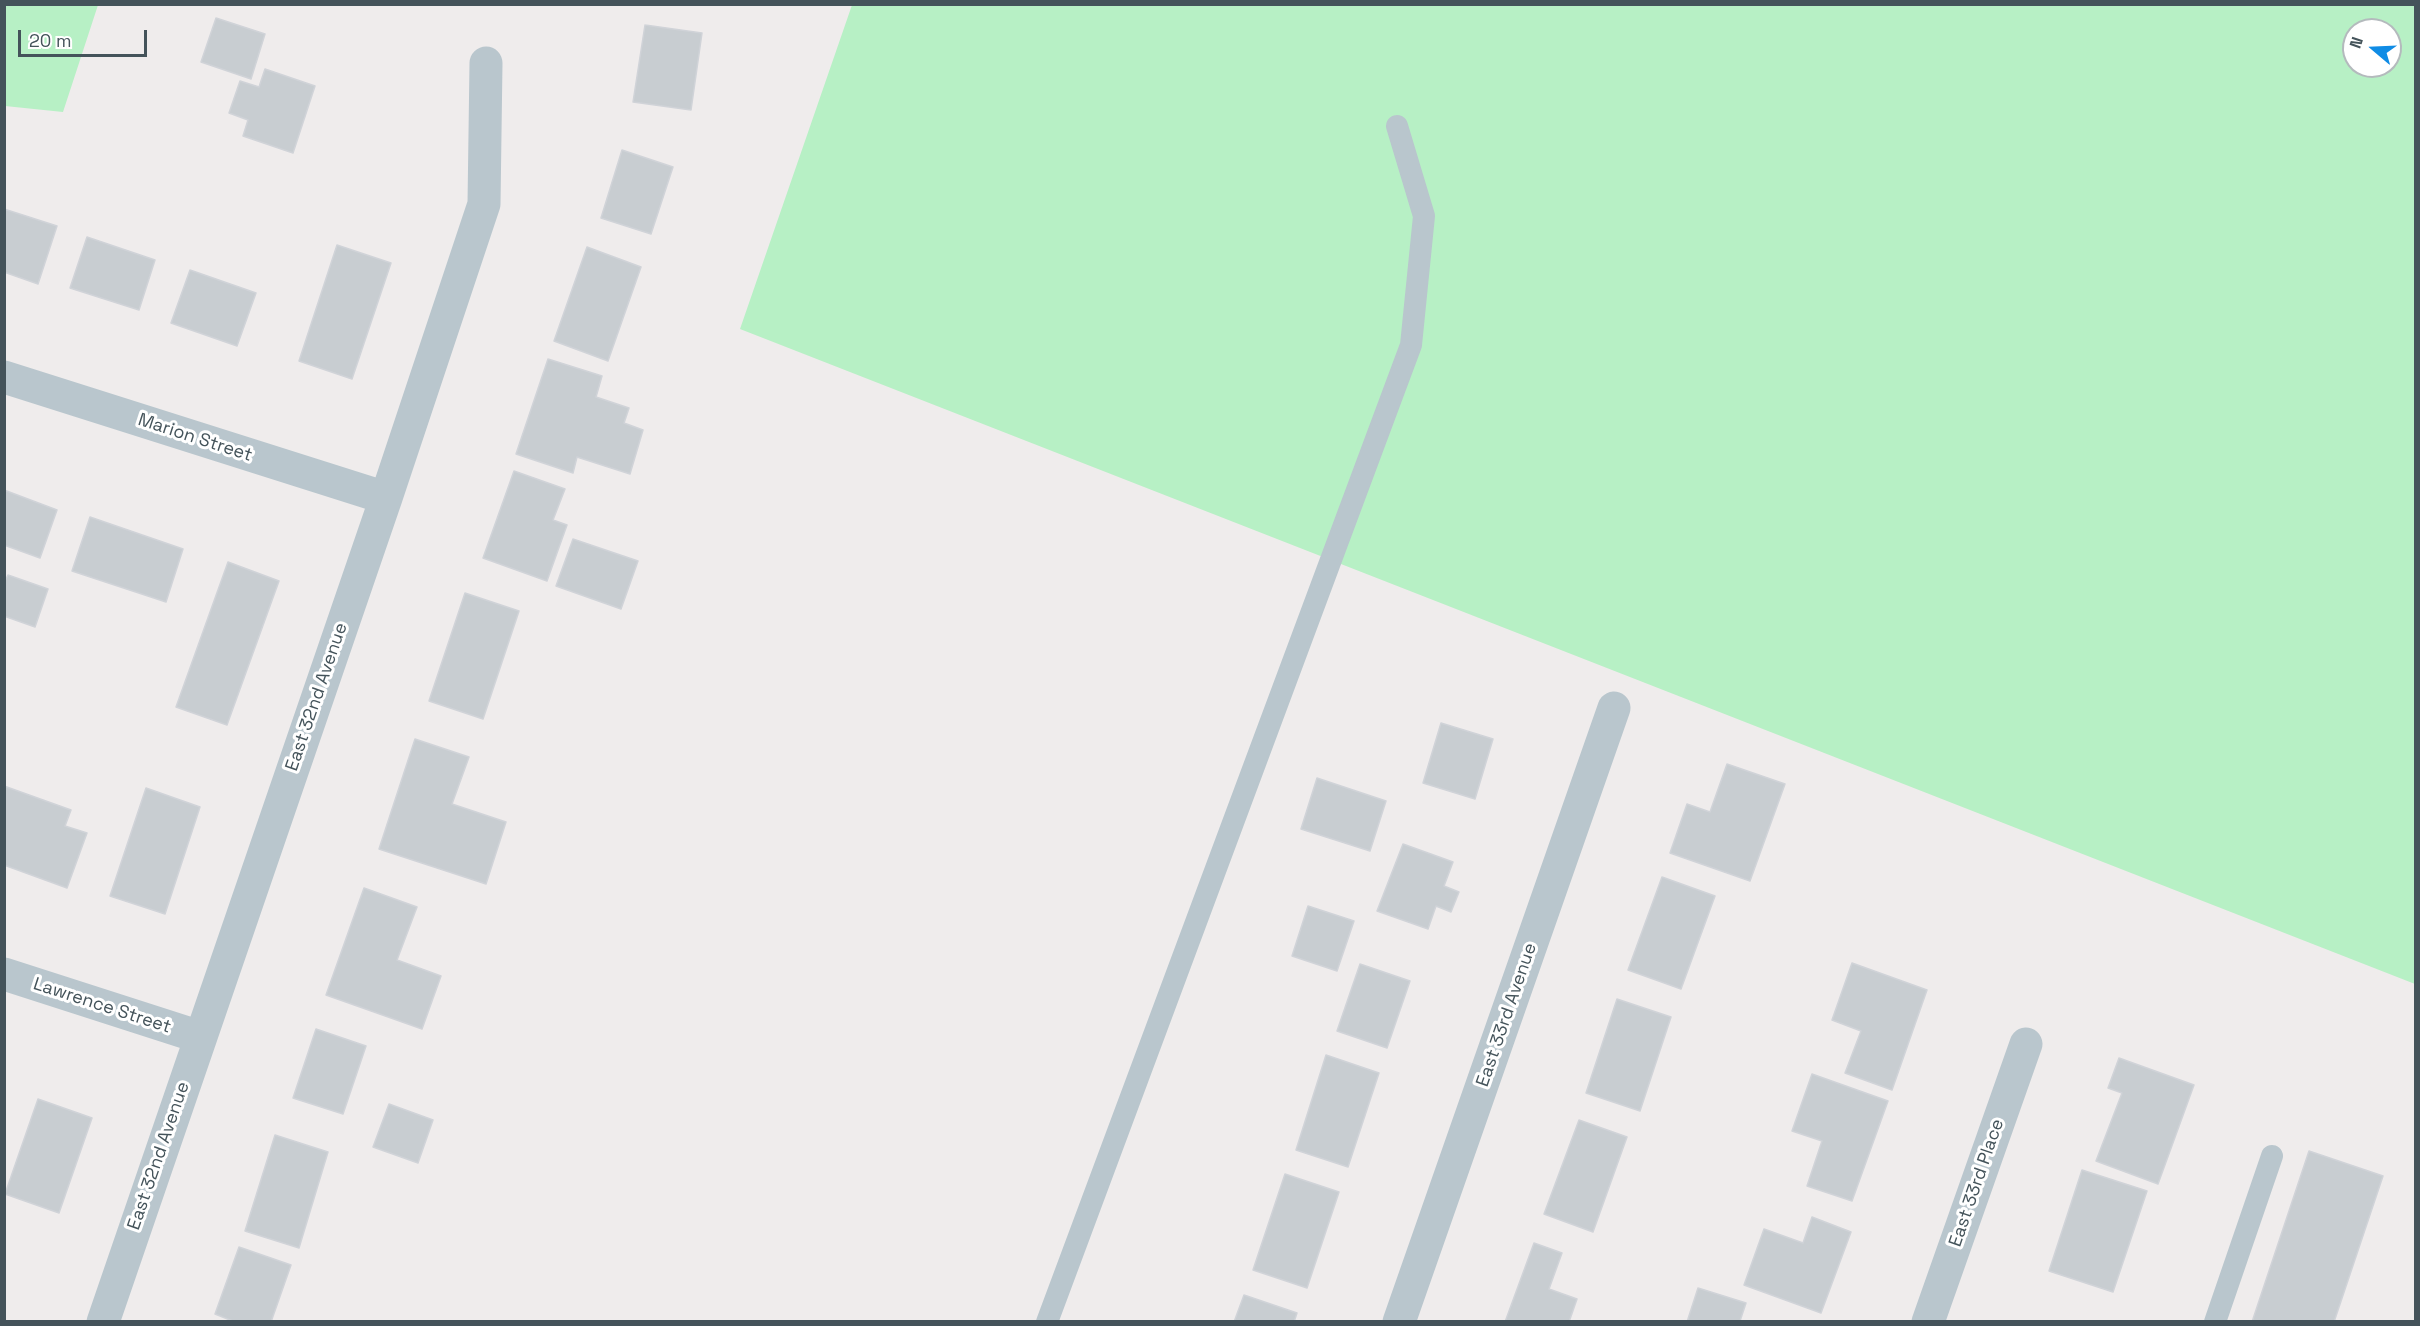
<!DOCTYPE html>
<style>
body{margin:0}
#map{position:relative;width:2420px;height:1326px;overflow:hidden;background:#efecec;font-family:"Space Grotesk",sans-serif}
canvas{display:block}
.frame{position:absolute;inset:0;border:6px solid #44535a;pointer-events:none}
.north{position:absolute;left:2342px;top:18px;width:60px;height:60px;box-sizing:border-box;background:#fff;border:2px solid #b4babd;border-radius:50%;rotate:289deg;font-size:16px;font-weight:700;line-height:24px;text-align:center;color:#44535a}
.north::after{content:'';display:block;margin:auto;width:21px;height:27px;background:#108ce5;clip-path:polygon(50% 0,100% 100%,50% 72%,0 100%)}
.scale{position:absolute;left:18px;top:30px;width:129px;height:27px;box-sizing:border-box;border:3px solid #44535a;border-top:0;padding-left:8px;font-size:18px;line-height:21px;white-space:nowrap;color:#44535a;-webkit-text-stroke:4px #fff;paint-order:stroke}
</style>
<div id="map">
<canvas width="2420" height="1326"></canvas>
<div class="frame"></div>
<div class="north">N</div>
<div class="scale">20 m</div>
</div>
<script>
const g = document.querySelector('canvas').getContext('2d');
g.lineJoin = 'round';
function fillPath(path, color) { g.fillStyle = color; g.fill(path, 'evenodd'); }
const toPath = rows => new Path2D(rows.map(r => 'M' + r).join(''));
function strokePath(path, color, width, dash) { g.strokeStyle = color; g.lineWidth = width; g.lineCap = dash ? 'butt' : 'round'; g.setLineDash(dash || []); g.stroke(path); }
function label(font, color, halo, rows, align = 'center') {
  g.font = font + ' "Space Grotesk",sans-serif'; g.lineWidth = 6; g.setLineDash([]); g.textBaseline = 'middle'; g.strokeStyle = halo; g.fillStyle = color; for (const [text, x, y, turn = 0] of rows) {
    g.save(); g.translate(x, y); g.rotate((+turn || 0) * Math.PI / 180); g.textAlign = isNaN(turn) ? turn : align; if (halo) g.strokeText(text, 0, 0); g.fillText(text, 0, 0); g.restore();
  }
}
fillPath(toPath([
 [5,4,98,5,63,112,5,106],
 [852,5,2415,5,2415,984,740,329],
 [2354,30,2390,30,2390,66,2354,66]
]), '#b7f0c5');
const building = toPath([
 [216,18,265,34,251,79,201,62,216,18],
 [645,25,702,33,691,110,633,102,645,25],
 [265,69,315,86,293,153,243,136,248,120,229,113,240,81,259,87,265,69],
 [622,150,673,167,651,234,601,218,622,150],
 [4,209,57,226,38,284,4,272,4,209],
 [87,237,155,260,139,310,70,288,87,237],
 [337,245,391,263,352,379,299,361,337,245],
 [587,247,641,267,608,361,554,341,587,247],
 [190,270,256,293,237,346,171,323,190,270],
 [548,359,602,376,596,397,629,408,624,423,643,430,630,474,577,457,573,473,516,454,548,359],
 [514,471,565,489,553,520,567,525,547,581,483,558,514,471],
 [4,490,57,510,40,558,4,545,4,490],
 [90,517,183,549,166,602,72,571,90,517],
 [573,539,638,561,621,609,556,586,573,539],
 [228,562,279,581,227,725,176,707,228,562],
 [8,575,48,589,35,627,4,616,4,583,8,575],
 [465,593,519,611,483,719,429,701,465,593],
 [1441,723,1493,739,1475,799,1423,783,1441,723],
 [415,739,469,757,452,804,506,822,486,884,379,849,415,739],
 [1727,764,1785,784,1750,881,1670,853,1687,804,1710,812,1727,764],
 [1317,778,1386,801,1370,851,1301,829,1317,778],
 [4,786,71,810,65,826,87,833,67,888,4,865,4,786],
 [146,788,200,807,165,914,110,896,146,788],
 [1403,844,1453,862,1444,886,1459,892,1451,912,1436,906,1428,929,1377,911,1403,844],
 [1662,877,1715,896,1681,989,1628,970,1662,877],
 [364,888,417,907,397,960,441,976,422,1029,326,995,364,888],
 [1308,906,1354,921,1337,971,1292,956,1308,906],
 [1852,963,1927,990,1892,1090,1845,1073,1861,1031,1832,1020,1852,963],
 [1360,964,1410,981,1387,1048,1337,1031,1360,964],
 [1617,999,1671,1017,1640,1111,1586,1093,1617,999],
 [316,1029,366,1046,343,1114,293,1098,316,1029],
 [1326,1055,1379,1073,1348,1167,1296,1150,1326,1055],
 [2119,1058,2194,1085,2158,1184,2096,1161,2122,1093,2108,1088,2119,1058],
 [1812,1074,1888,1101,1852,1201,1807,1186,1822,1141,1792,1131,1812,1074],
 [38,1099,92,1118,59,1213,5,1194,38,1099],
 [389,1104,433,1120,418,1163,373,1147,389,1104],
 [1579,1120,1627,1137,1593,1232,1544,1214,1579,1120],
 [275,1135,328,1152,299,1248,245,1231,275,1135],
 [2309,1151,2383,1176,2334,1322,2252,1322,2309,1151],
 [2082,1170,2147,1191,2113,1292,2049,1271,2082,1170],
 [1285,1174,1339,1192,1307,1288,1253,1270,1285,1174],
 [1812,1217,1851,1232,1821,1313,1744,1285,1764,1229,1803,1243,1812,1217],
 [1534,1243,1562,1253,1549,1289,1577,1299,1569,1322,1505,1322,1534,1243],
 [239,1247,291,1265,271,1322,235,1322,215,1314,239,1247],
 [1698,1288,1746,1303,1740,1321,1742,1322,1687,1322,1698,1288],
 [1244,1295,1297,1313,1294,1322,1234,1322,1244,1295]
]);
fillPath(building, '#c8cdd1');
strokePath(building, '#d0d3d8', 1.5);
strokePath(toPath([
 [1047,1322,1411,345,1424,216,1397,126],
 [2215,1322,2272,1156]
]), '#b9c6cd', 22);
strokePath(toPath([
 [4,377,386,498],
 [4,974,200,1037],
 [103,1322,386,498,484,204,486,63],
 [1399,1322,1614,708],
 [1928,1322,2026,1044]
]), '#b9c6cd', 33);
label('18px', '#44535a', '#fff', [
 ["Marion Street",195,438,18],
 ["East 32nd Avenue",317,697,-71],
 ["Lawrence Street",102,1006,18],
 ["East 33rd Avenue",1507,1015,-71],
 ["East 32nd Avenue",159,1156,-71],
 ["East 33rd Place",1977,1183,-71]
]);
</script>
